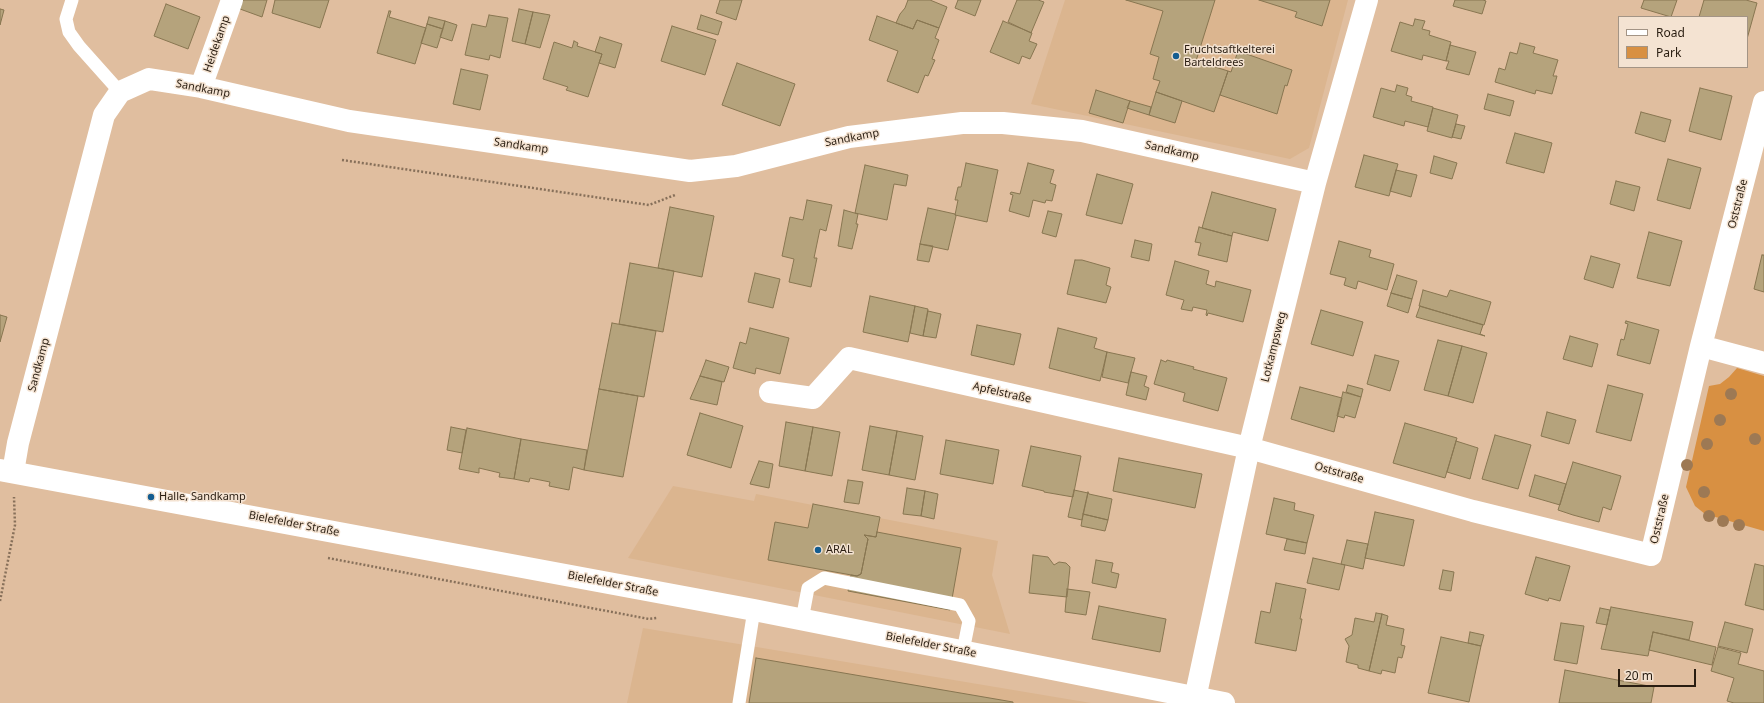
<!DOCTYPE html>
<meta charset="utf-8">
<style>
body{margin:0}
#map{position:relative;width:1764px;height:703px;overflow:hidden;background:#e0be9f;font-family:"Noto Sans",sans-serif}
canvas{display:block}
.legend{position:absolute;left:1618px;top:16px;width:130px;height:52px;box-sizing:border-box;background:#f4e3d2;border:1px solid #a39485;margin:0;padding:5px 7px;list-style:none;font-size:12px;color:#291d11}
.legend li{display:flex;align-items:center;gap:8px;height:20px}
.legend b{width:20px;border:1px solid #a39485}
.scale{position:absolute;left:1618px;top:669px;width:78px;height:18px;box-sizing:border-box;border:2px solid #291d11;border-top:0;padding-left:5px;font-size:12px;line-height:14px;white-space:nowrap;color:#291d11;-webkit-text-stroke:3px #f4e3d2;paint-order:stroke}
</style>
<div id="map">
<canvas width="1764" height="703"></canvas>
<ul class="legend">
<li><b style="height:5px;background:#fff"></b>Road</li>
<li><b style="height:11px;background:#d89042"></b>Park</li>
</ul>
<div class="scale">20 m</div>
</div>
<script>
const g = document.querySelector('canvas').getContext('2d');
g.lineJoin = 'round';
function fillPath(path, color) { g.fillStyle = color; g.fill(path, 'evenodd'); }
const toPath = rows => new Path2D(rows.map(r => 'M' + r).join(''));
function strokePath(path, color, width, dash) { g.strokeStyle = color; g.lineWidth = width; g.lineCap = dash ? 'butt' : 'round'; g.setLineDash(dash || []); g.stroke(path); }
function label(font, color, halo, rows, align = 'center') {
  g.font = font + ' "Noto Sans",sans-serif'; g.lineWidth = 3; g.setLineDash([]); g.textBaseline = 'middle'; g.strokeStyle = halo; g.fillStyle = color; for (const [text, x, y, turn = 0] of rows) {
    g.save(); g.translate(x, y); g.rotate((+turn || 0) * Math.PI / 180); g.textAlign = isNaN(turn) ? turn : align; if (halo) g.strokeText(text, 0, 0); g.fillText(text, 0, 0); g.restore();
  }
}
fillPath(toPath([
 [1065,0,1348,0,1309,148,1290,159,1031,104],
 [673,486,754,501,756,494,998,541,992,575,1010,634,628,558],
 [643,628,1091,703,627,703]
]), '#dbb58f');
fillPath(toPath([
 [1737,368,1764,376,1764,531,1705,514,1695,506,1686,487,1709,386,1720,384,1729,377]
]), '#d89042');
const building = toPath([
 [243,0,267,0,262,17,240,9,243,0],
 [275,0,329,0,320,28,272,13,275,0],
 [720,0,742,0,736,20,716,13,720,0],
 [908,0,930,0,947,7,939,28,917,20,913,29,896,23,900,14,905,8,908,0],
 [958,0,981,0,975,16,955,8,958,0],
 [1017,0,1038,0,1044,2,1031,33,1008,22,1017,0],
 [1126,0,1215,0,1196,61,1228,71,1214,112,1156,92,1160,81,1153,79,1159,57,1150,54,1163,11,1126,0],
 [1259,0,1330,0,1322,26,1295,17,1297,12,1259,0],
 [1455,0,1483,0,1486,1,1482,14,1453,6,1455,0],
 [1644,0,1677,0,1671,17,1641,8,1644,0],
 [1704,0,1746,0,1757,3,1747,39,1747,17,1699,17,1704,0],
 [166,4,200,17,188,49,154,36,166,4],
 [0,9,4,10,0,25,0,9],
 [519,9,533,12,525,44,512,41,519,9],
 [389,11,391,11,389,17,426,28,415,64,377,53,389,11],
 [533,12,550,15,540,48,525,44,533,12],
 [489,15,508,18,500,58,490,55,489,60,465,55,472,24,486,27,489,15],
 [701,15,722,22,718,35,697,29,701,15],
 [877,16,913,29,917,20,939,28,935,38,939,40,932,59,935,60,928,76,925,75,918,93,887,81,898,51,869,40,877,16],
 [429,17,445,21,443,29,427,24,429,17],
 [1415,19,1425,21,1422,29,1430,31,1429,35,1451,42,1446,61,1423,55,1422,60,1391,51,1400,22,1413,26,1415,19],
 [445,21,457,25,452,41,440,37,445,21],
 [1003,21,1032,33,1029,41,1037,44,1030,59,1022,56,1019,64,990,52,1003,21],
 [427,24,443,29,437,48,421,43,427,24],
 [672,26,716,40,705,75,661,61,672,26],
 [600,37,622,44,615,68,599,63,602,54,595,52,600,37],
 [574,41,578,43,577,46,602,54,588,97,566,90,568,87,543,79,554,42,572,48,574,41],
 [1520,43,1535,47,1533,53,1558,60,1553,76,1557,76,1552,94,1536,90,1535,94,1495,82,1499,68,1505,70,1510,52,1517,54,1520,43],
 [1450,45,1476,52,1469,75,1446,69,1449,61,1446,61,1450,45],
 [1238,51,1292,70,1287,86,1285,85,1277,114,1220,95,1228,71,1231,72,1238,51],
 [737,63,795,84,780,126,722,105,737,63],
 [461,69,488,75,480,110,453,104,461,69],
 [1397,85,1408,88,1406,95,1412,97,1411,101,1433,107,1428,127,1405,121,1404,126,1373,117,1381,88,1395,92,1397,85],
 [1700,88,1732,96,1721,140,1689,131,1700,88],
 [1096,90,1130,101,1123,123,1089,113,1096,90],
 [1156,92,1182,101,1175,123,1149,115,1156,92],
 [1488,94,1514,101,1510,116,1484,109,1488,94],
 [1130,101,1151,107,1149,115,1127,108,1130,101],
 [1433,108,1458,115,1452,138,1427,131,1433,108],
 [1641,112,1671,120,1665,142,1635,133,1641,112],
 [1456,124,1465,126,1461,139,1452,137,1456,124],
 [1515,133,1552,143,1544,173,1506,163,1515,133],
 [1364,155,1398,164,1389,196,1355,187,1364,155],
 [1434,156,1457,163,1452,179,1430,173,1434,156],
 [1668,159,1701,168,1690,209,1657,200,1668,159],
 [966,163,998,170,987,222,955,215,958,200,955,200,958,187,961,187,966,163],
 [1028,163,1054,170,1050,183,1056,185,1052,201,1046,200,1045,203,1033,200,1029,217,1009,211,1013,195,1010,194,1011,192,1020,194,1028,163],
 [865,165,908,175,906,186,894,184,887,220,855,213,865,165],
 [1396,170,1417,175,1411,197,1390,191,1396,170],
 [1097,174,1133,184,1122,224,1086,215,1097,174],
 [1616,181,1640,187,1634,211,1610,204,1616,181],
 [1212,192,1276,209,1268,241,1233,232,1232,236,1202,228,1212,192],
 [807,200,832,205,826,231,820,229,814,258,817,258,811,287,789,282,794,259,782,256,790,217,803,220,807,200],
 [670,207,714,216,702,277,658,268,670,207],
 [928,208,955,214,956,216,948,250,920,244,928,208],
 [844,210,858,214,856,224,858,224,852,249,838,246,844,210],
 [1048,211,1062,214,1056,237,1042,233,1048,211],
 [1199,227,1232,236,1227,262,1198,255,1201,243,1195,242,1199,227],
 [1649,232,1682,241,1670,286,1637,278,1649,232],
 [1135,240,1152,244,1149,261,1131,257,1135,240],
 [1339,241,1371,250,1369,257,1394,264,1387,290,1358,281,1356,289,1344,285,1346,278,1330,274,1339,241],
 [920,244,933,246,929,262,917,260,920,244],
 [1762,255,1764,255,1764,292,1754,289,1762,255],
 [1591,256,1620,264,1613,288,1584,279,1591,256],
 [1075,260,1082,260,1110,268,1106,285,1111,287,1106,303,1067,294,1075,260],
 [1175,261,1209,271,1206,284,1215,287,1216,281,1251,290,1243,322,1208,313,1207,316,1206,315,1207,310,1193,307,1192,311,1181,309,1184,300,1166,295,1175,261],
 [630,263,674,271,663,332,619,324,630,263],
 [755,273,780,279,773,308,748,302,755,273],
 [1397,275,1417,281,1412,299,1391,293,1397,275],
 [1423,290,1447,297,1450,290,1491,302,1484,325,1419,306,1423,290],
 [1391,293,1412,299,1408,313,1387,306,1391,293],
 [870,296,915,306,908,342,863,332,870,296],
 [915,306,928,309,923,336,910,333,915,306],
 [1420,306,1483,325,1480,334,1485,336,1416,317,1420,306],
 [1321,310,1363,322,1353,356,1311,344,1321,310],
 [928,311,941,314,936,338,923,336,928,311],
 [0,315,7,317,0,342,0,315],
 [1626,321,1659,330,1650,364,1617,355,1621,339,1624,340,1628,324,1625,323,1626,321],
 [612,323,656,331,644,397,599,389,612,323],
 [977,325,1021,334,1014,365,971,355,977,325],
 [750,328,789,338,780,374,756,368,755,374,733,368,740,342,746,344,750,328],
 [1058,328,1097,338,1094,348,1107,352,1100,381,1049,368,1058,328],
 [1570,336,1598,344,1592,367,1563,359,1570,336],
 [1438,340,1462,346,1448,396,1424,390,1438,340],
 [1462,346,1487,353,1473,403,1448,396,1462,346],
 [1107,352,1135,358,1128,383,1102,377,1107,352],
 [1375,355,1399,361,1390,391,1367,384,1375,355],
 [706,360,729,367,724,382,700,376,706,360],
 [1161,360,1166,362,1167,360,1194,367,1193,369,1227,378,1218,411,1183,401,1185,393,1154,384,1161,360],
 [1131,372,1147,376,1144,386,1149,388,1146,400,1126,395,1131,372],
 [700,376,722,382,717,405,690,399,700,376],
 [1348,385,1363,389,1361,397,1346,392,1348,385],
 [1608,385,1643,394,1631,441,1596,432,1608,385],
 [1300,387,1342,398,1334,432,1291,419,1300,387],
 [599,389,638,396,623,477,584,470,599,389],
 [1343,392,1361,397,1355,418,1345,415,1344,418,1337,416,1343,392],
 [1547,412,1576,420,1569,444,1541,436,1547,412],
 [700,413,743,426,731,468,687,455,700,413],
 [786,422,813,427,805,471,779,466,786,422],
 [1405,423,1457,438,1445,478,1393,463,1405,423],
 [870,426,897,431,889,475,862,470,870,426],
 [451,427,466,430,462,453,447,450,451,427],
 [813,427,840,432,832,476,805,471,813,427],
 [467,428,521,439,514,479,499,477,500,473,479,468,479,473,459,469,467,428],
 [897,431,923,436,915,480,889,475,897,431],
 [1495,435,1531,445,1518,489,1482,479,1495,435],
 [521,439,587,450,584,470,573,467,569,490,549,486,550,482,530,478,529,482,514,479,521,439],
 [946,440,999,450,993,484,940,474,946,440],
 [1456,441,1478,448,1470,479,1447,472,1456,441],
 [1031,446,1081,456,1073,497,1044,492,1044,491,1022,486,1031,446],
 [1119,458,1202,474,1195,508,1113,491,1119,458],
 [759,461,773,464,769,488,750,484,759,461],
 [1573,462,1621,476,1611,510,1603,507,1599,522,1573,515,1558,510,1573,462],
 [1535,475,1566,484,1560,505,1529,496,1535,475],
 [848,480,863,482,859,504,844,502,848,480],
 [907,488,925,491,921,516,903,514,907,488],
 [1074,490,1088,493,1082,520,1068,517,1074,490],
 [925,491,938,494,934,519,921,516,925,491],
 [1088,492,1089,494,1112,499,1108,520,1083,514,1088,492],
 [1274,498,1295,503,1294,510,1314,515,1307,543,1266,534,1274,498],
 [813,504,880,517,876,537,864,535,868,539,861,574,857,576,768,560,775,522,808,528,813,504],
 [1375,512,1414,520,1404,566,1365,558,1375,512],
 [1083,514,1108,520,1105,531,1081,526,1083,514],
 [877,532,961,548,950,610,848,591,851,575,857,576,861,574,868,539,864,535,876,537,877,532],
 [1287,539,1307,543,1305,554,1284,550,1287,539],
 [1347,540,1368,544,1363,569,1341,564,1347,540],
 [1033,555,1048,557,1054,565,1059,562,1066,563,1070,567,1067,597,1029,593,1033,555],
 [1536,557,1570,566,1560,601,1549,598,1548,601,1525,594,1536,557],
 [1313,558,1345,565,1339,590,1307,583,1313,558],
 [1096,560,1113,563,1111,572,1119,574,1116,588,1092,583,1096,560],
 [1755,564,1764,566,1764,610,1745,605,1755,564],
 [1443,570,1454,572,1451,591,1439,589,1443,570],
 [1276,583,1306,589,1300,619,1302,619,1296,651,1255,643,1261,611,1270,613,1276,583],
 [1067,589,1090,592,1086,615,1065,612,1067,589],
 [1099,606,1166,619,1160,652,1092,639,1099,606],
 [1611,607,1693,622,1689,640,1653,632,1648,656,1601,649,1611,607],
 [1600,608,1610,610,1607,625,1596,623,1600,608],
 [1376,613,1382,614,1369,671,1358,668,1358,665,1346,662,1349,646,1345,639,1352,635,1355,618,1374,622,1376,613],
 [1382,614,1388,616,1386,625,1404,629,1401,645,1405,646,1402,658,1398,657,1395,673,1382,670,1381,674,1369,671,1382,614],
 [1725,622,1753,629,1747,653,1718,646,1725,622],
 [1561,623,1584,626,1577,664,1554,660,1561,623],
 [1470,632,1484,635,1481,646,1468,643,1470,632],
 [1653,632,1716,647,1712,665,1649,650,1653,632],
 [1441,637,1481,646,1469,702,1428,693,1441,637],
 [1718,647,1741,653,1738,664,1764,671,1764,703,1734,703,1727,701,1734,678,1711,671,1718,647],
 [756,658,1013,702,1013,703,749,703,756,658],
 [1565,670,1654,687,1651,703,1559,703,1565,670]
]);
fillPath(building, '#b5a37c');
strokePath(building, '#887651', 1);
strokePath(toPath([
 [342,160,649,205,675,195],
 [328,558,649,619,657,618],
 [0,601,15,525,14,497]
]), '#87705a', 2.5, [2, 2]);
strokePath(toPath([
 [72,0,66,19,69,32,79,46,120,92],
 [802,620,808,588,824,578,960,605,969,621,963,651],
 [739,703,754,610]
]), '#fff', 13);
strokePath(toPath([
 [201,87,232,0],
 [1701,346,1764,363],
 [770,392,813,398,849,358,1249,448,1473,511,1651,555,1701,346,1764,102],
 [13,472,18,443,104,115,120,92,149,79,201,87,349,121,690,171,736,166,849,137,962,123,1003,123,1082,131,1315,183],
 [1194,703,1249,448,1315,183,1367,0]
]), '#fff', 22);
strokePath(toPath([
 [0,470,754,610,1224,703]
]), '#fff', 22);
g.fillStyle = '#9d7954';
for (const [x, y] of [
 [1731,394],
 [1720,420],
 [1755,439],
 [1707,444],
 [1687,465],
 [1704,492],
 [1709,516],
 [1723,521],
 [1739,525]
]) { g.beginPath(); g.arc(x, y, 6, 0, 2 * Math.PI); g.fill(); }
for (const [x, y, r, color] of [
 [1176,56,4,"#145d91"],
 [151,497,4,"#145d91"],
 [818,550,4,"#145d91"]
]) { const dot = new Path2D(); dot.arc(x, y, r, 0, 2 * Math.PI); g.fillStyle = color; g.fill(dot); strokePath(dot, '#f4e3d2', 1.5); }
label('11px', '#291d11', '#f4e3d2', [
 ["Heidekamp",217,44,-71],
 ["Sandkamp",203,89,11],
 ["Sandkamp",852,138,-11],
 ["Sandkamp",521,146,8],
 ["Sandkamp",1172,151,13],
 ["Oststraße",1738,204,-76],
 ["Lotkampsweg",1274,347,-76],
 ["Sandkamp",39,365,-75],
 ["Apfelstraße",1002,393,13],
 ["Oststraße",1339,473,16],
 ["Oststraße",1660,519,-77],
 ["Bielefelder Straße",294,524,11],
 ["Bielefelder Straße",613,584,11],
 ["Bielefelder Straße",931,645,11]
]);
label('11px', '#291d11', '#f4e3d2', [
 ["Fruchtsaftkelterei",1184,50],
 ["Barteldrees",1184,63],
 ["Halle, Sandkamp",159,497],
 ["ARAL",826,550]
], 'left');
</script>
